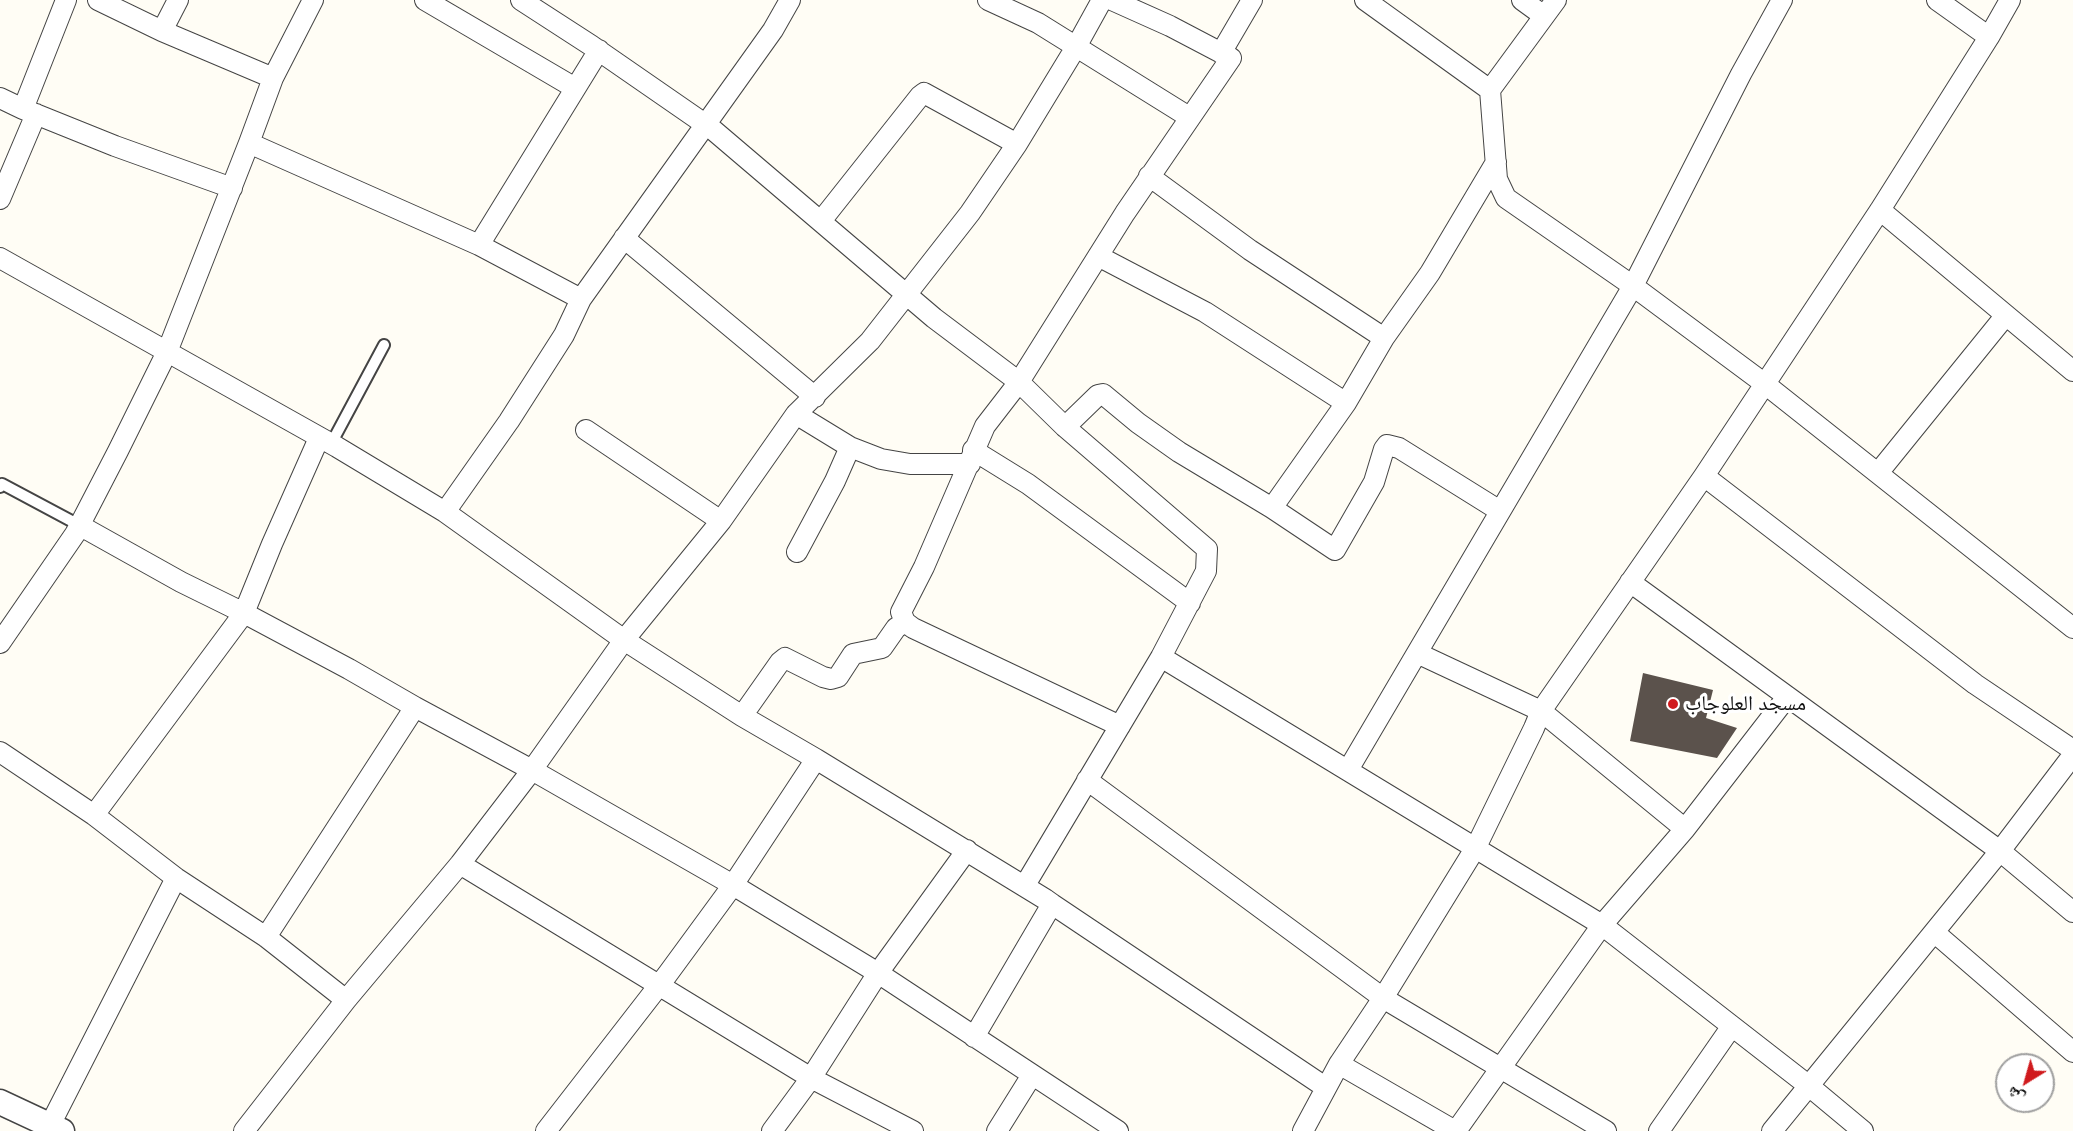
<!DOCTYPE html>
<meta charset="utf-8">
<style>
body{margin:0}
#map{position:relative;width:2073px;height:1131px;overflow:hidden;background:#fffdf5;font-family:Lora,"Noto Naskh Arabic",serif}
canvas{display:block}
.north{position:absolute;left:1995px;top:1053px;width:60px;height:60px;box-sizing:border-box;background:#fff;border:2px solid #a0a0a0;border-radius:50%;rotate:217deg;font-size:16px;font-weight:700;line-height:24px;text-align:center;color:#111}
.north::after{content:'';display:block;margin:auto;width:21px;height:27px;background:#d01a1d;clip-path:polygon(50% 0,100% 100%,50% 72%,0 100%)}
</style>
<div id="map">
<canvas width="2073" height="1131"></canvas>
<div class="north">ش</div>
</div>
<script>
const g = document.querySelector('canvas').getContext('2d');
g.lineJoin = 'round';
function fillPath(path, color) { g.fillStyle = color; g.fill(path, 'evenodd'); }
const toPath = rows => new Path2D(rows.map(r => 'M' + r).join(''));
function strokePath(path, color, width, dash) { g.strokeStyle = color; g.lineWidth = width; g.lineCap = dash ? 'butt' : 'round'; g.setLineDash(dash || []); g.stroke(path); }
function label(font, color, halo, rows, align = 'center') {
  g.font = font + ' Lora,"Noto Naskh Arabic",serif'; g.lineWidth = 6; g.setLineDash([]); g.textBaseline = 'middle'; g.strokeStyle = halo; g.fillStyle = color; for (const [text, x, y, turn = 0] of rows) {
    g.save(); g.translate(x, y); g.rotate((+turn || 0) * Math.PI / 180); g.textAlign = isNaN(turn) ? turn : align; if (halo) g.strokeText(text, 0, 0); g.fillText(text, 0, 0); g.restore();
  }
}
fillPath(toPath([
 [1643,673,1713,690,1706,718,1737,728,1717,758,1630,741]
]), '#5b524c');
const service = toPath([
 [331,444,384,345],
 [0,487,2,484,79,525]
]);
const minor = toPath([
 [98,0,162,31,273,78],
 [313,0,273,78,249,143,479,245,581,299],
 [425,0,575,88],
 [521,0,592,46,712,129,934,318,1019,382,1065,427,1207,549,1206,571,1161,657,1025,885],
 [988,0,1038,23,1189,117],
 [1112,0,1170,26,1231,58,1125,213,1019,382,985,426,924,567,901,612,905,622,913,628,1120,726],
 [1365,0,1490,90],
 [1522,0,1544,16],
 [1556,0,1490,90,1497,179,1506,198,1633,286,1765,384,2073,628],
 [1937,0,1989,37],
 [162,31,178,0],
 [1221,53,1252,0],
 [0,98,23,109,66,0],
 [23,109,115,146,232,188],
 [1149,176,1250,250,1384,338],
 [0,199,36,114],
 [1880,210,2073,371],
 [821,221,920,96,924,93,1017,144],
 [624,238,815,397],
 [479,245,599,50],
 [1098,256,1205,312,1346,403],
 [0,258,337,447,445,512,624,640,742,716,816,759,1045,899,1052,904,974,1037],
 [796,414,850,447,881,459,910,464,970,464],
 [1065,427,1098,395,1103,394,1138,423,1179,452,1272,508,1346,403,1384,338,1430,273,1496,162],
 [586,430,721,521],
 [973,450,1028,484,1190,603],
 [1878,473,2006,315],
 [1704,476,1975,684,2073,750],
 [1272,508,1335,550,1374,482,1384,449,1387,445,1399,448,1500,511],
 [445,512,509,421,564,335,581,299,773,30,790,0],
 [79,525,181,582,244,613,272,544,319,438],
 [797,552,835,481,850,447],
 [1630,582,2000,851,2073,912],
 [0,643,75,534,118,451,167,352,249,143],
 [1417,653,1541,711,1685,829],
 [1161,657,1602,925,1809,1086,1863,1131],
 [742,716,780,662,785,658,823,677,831,679,838,677,853,654,882,648,896,628,905,622],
 [0,752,94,815],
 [1348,770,1633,286,1741,74,1782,0],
 [1087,780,1383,998,1606,1131],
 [460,864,811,1078,913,1131],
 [1052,904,1325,1087],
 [1934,932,2073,1052],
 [266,937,415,707],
 [346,1000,266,937,176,878,94,815,244,613,349,669,415,707,532,770,733,885,878,973,1118,1131],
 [1339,1064,1455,1131],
 [47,1131,176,878],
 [244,1131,346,1000,460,864,532,770,624,640,721,521,796,414,870,341,970,213,1017,144,1076,47,1102,0],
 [546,1131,667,975,733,885,816,759],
 [772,1131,811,1078,878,973,967,850],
 [997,1131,1032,1075],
 [1303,1131,1339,1064,1383,998,1476,847,1534,728,1541,711,1704,476,1880,210,1989,37,2010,0],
 [1456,1131,1602,925,1685,829,1787,697],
 [1659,1131,1732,1026],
 [1772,1131,2000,851,2073,755]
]);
const tertiary = toPath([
 [0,1102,62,1131]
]);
strokePath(service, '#444', 14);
strokePath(minor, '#444', 22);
strokePath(tertiary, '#444', 27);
strokePath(service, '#fff', 10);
strokePath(minor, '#fff', 20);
strokePath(tertiary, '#fff', 24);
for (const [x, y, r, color] of [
 [1673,704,6,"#d01a1d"]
]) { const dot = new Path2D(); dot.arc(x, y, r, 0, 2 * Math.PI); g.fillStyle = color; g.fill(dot); strokePath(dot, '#fff', 2); }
label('21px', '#111', '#fff', [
 ["مسجد العلوجاب",1685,704]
], 'left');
</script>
